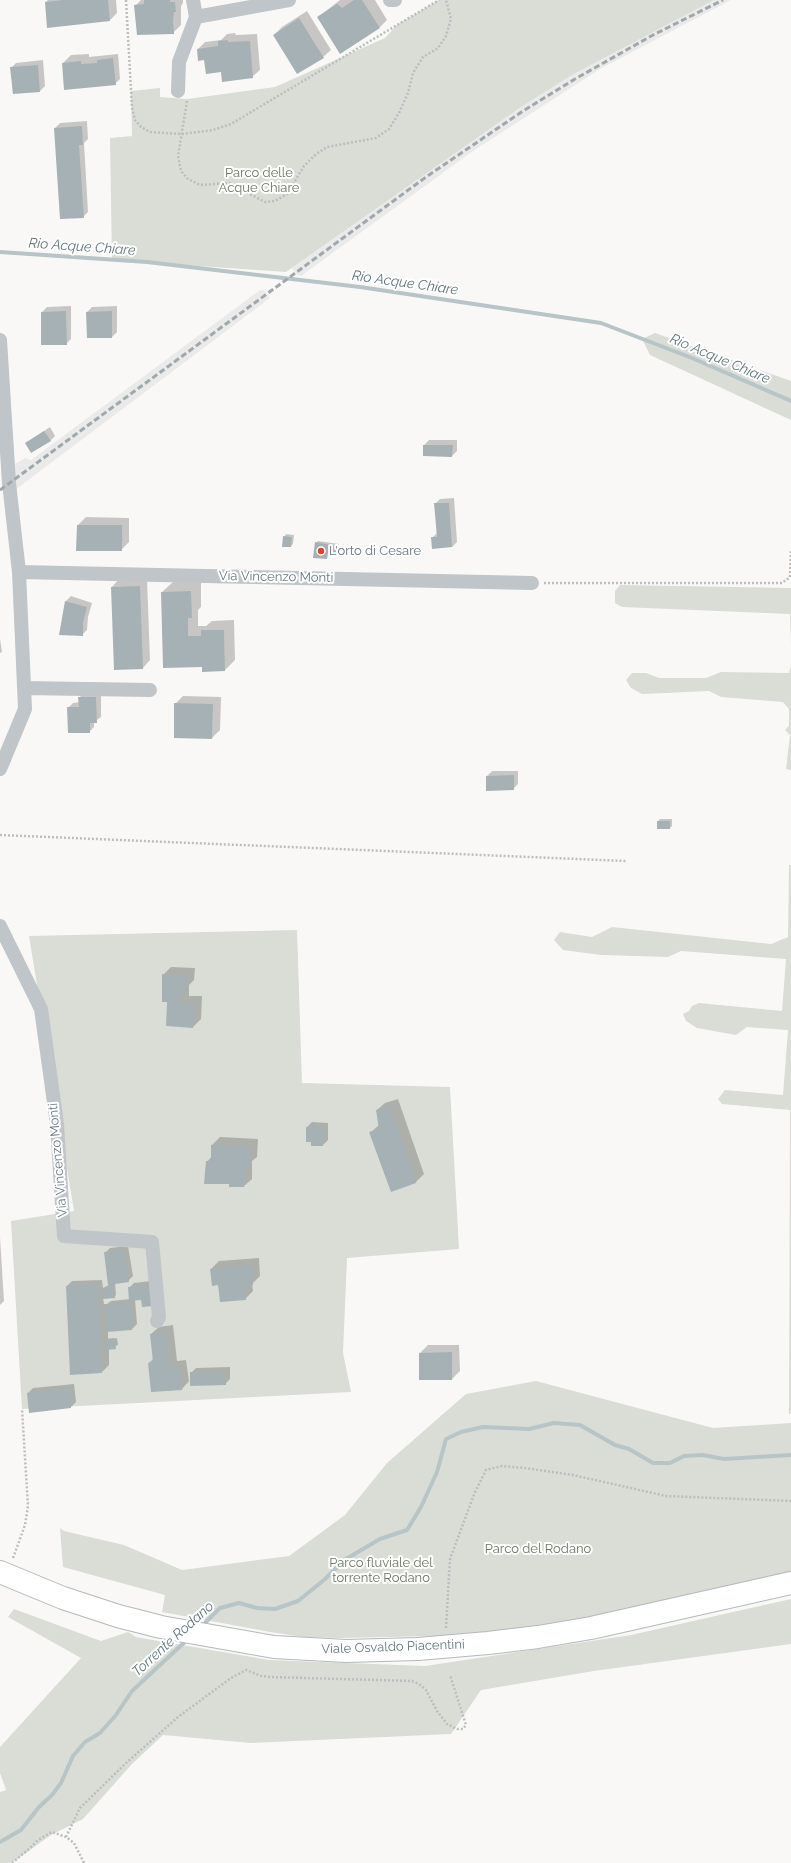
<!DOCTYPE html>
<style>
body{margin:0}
canvas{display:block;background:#f9f8f6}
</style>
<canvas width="791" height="1863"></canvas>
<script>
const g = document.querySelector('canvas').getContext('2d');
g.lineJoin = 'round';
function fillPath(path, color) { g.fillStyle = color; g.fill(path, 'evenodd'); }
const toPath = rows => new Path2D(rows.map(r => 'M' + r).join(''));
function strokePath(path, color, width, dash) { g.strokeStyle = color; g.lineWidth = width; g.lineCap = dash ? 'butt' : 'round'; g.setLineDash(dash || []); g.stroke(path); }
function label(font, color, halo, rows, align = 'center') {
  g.font = font + ' Raleway,sans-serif'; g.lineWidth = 4; g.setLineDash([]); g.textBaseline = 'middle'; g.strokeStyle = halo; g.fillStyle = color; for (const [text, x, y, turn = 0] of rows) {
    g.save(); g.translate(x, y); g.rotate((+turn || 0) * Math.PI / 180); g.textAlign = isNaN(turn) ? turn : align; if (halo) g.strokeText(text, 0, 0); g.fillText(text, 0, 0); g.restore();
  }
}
fillPath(toPath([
 [714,0,731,0,600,69,473,151,301,276,296,274,292,268,521,107,572,75],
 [260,290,264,290,270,298,15,490,12,466,25,458,31,460]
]), '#e9eae9');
fillPath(toPath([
 [439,0,714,0,572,75,521,107,286,272,112,260,110,138,132,136,131,91,160,88,160,97,187,99,275,87,385,38,397,25],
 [655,333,791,381,791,420,650,355,642,339],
 [620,585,791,588,791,645,790,614,622,607,615,603,615,591],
 [791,666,791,770,786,769,790,735,785,730,789,726,789,709,783,702,721,697,709,691,642,694,631,688,626,680,632,673,646,673,659,678,706,678,721,672,789,673],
 [789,865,791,865,791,1414,789,1414,790,1110,722,1104,718,1099,725,1090,783,1095,788,1030,747,1027,736,1035,697,1028,686,1021,683,1014,689,1011,692,1006,699,1003,782,1011,786,959,681,951,668,957,601,955,563,950,554,940,560,932,592,937,612,927,771,944,788,937],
 [297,930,302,1083,450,1087,459,1249,347,1258,343,1353,351,1392,22,1409,11,1221,74,1211,29,936],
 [536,1381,713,1428,791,1423,791,1573,532,1631,437,1636,339,1638,304,1637,270,1632,162,1612,165,1595,63,1567,60,1528,64,1531,124,1545,182,1570,289,1556,345,1515,387,1463,466,1394],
 [791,1599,791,1644,594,1671,481,1690,451,1734,251,1743,163,1735,132,1764,83,1819,51,1835,16,1860,9,1863,0,1863,0,1792,6,1790,0,1773,0,1747,81,1658,8,1617,14,1609,101,1641,128,1632,136,1637,269,1660,425,1666,631,1635]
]), '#d9ddd5');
fillPath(toPath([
 [48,0,116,0,117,13,110,20,46,2],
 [141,0,183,0,183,3,181,6,181,25,173,33,135,6],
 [340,0,375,0,387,20,380,27,341,53,318,17],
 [307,11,331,50,323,57,274,35,282,27],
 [235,33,236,35,257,34,260,70,252,77,222,71,205,59,198,49,205,42,221,40,227,34],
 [89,54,89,57,118,54,120,79,115,84,63,63,71,55],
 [43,60,45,86,40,91,13,93,11,68,16,63],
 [87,121,88,139,84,143,88,212,83,217,55,128,60,123],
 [71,306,71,339,66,344,42,312,47,307],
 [117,306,117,332,112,337,88,337,87,312,92,307],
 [50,427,55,436,50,441,26,443],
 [429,440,457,440,457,451,452,456,424,455,424,445],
 [454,498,457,542,452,547,432,538,437,533,435,504,440,499],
 [86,517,129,518,129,542,121,550,78,525],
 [286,534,294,535,293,544,291,546,284,537],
 [318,541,339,544,339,551,336,554,329,553,327,558,316,543],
 [147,578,150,660,143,668,112,587,119,579],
 [201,581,201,607,198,610,198,626,206,626,212,621,234,620,235,660,225,670,203,666,162,592,173,582],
 [71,596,92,603,88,617,87,630,82,635,60,634,66,601],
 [0,639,2,652,0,653],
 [101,692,101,717,94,722,94,727,89,732,68,708,73,703,80,702,79,698,84,693],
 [183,696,221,697,220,730,212,738,175,704],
 [492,771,518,771,518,784,513,789,487,776],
 [660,819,672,819,672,826,670,828,658,828,658,821],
 [171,967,195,968,194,980,189,985,189,996,202,996,201,1019,193,1027,167,1025,168,1001,163,975],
 [398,1099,424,1174,416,1182,392,1191,370,1133,379,1125,377,1110,385,1103],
 [312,1122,328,1123,328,1140,323,1145,307,1127],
 [220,1137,258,1139,257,1157,252,1161,252,1179,244,1186,230,1183,207,1162,212,1156,212,1145],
 [0,1237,4,1301,0,1305],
 [128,1246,133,1276,128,1281,115,1283,116,1295,114,1297,103,1298,104,1304,107,1304,111,1301,130,1299,129,1288,134,1283,151,1281,157,1300,135,1300,137,1324,132,1329,108,1331,108,1337,116,1336,108,1337,108,1340,117,1338,118,1345,109,1349,109,1365,102,1372,67,1286,72,1281,102,1280,103,1288,109,1285,105,1253,110,1248],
 [259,1258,260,1276,252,1284,253,1291,245,1299,219,1284,213,1285,211,1269,219,1261],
 [173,1325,177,1361,186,1360,189,1381,182,1389,149,1363,154,1358,151,1334,159,1327],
 [428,1345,459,1345,460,1371,452,1379,420,1353],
 [230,1367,230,1379,225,1384,191,1373,196,1368],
 [74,1384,76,1402,71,1407,28,1393,33,1388]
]), '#0003');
strokePath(toPath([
 [0,252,147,262,360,287,601,323,692,358,791,401],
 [202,1626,220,1608,239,1603,257,1608,275,1609,298,1601,324,1580,346,1559,380,1539,407,1530,421,1507,437,1472,446,1439,461,1432,483,1427,529,1429,554,1423,580,1425,615,1445,629,1449,653,1463,670,1463,684,1456,703,1455,724,1459,791,1455],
 [0,1842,21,1830,39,1807,52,1795,61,1783,73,1756,85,1742,100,1733,116,1715,132,1691,188,1639]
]), '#b7c5c8', 4);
fillPath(toPath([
 [63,0,108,0,110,21,47,28,45,2],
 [144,0,170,0,170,2,175,2,176,12,174,12,173,21,174,34,137,35,134,5,144,4],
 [354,0,362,0,380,28,340,54,317,17,337,4,342,8],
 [299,18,324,58,297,74,273,35],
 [228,40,228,42,250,41,253,78,222,82,221,72,206,74,204,60,198,61,197,49,218,46,218,41],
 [113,58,116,85,64,90,62,63,81,61,81,64,97,63,97,60],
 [38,65,40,92,13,94,10,67],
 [82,126,83,145,79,145,84,218,60,219,54,128],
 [66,311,67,345,41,345,41,312],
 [112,311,112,338,87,338,86,312],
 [44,431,51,441,31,453,25,443],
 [423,445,453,445,452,457,423,456],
 [434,503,449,503,452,547,432,549,431,537,437,537],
 [77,525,122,525,122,551,76,551],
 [283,536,292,537,291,547,282,547],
 [315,542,337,546,337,555,327,554,327,559,313,558],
 [140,586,143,669,114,670,111,587],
 [191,591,192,618,188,618,188,636,201,636,201,630,224,630,225,671,202,672,202,667,163,668,161,592],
 [65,601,87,607,83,623,83,636,59,635],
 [78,697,96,697,97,723,90,723,90,733,68,733,67,707,79,707],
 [174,703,213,704,212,739,174,738],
 [514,775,514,790,486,791,486,776],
 [657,821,670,821,670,829,657,829],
 [162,974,187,976,187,989,182,988,181,1003,195,1004,193,1028,166,1026,167,1002,162,1002],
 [390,1106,416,1183,391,1192,369,1132,379,1129,376,1110],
 [306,1127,323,1127,323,1146,311,1146,311,1142,306,1142],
 [211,1145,250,1146,250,1165,245,1165,244,1187,229,1187,229,1184,204,1184,206,1161,211,1161],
 [123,1250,129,1282,108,1285,104,1252],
 [252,1265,253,1285,245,1286,246,1300,220,1302,218,1285,212,1286,210,1269],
 [98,1284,102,1373,70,1375,66,1286],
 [146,1286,146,1289,151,1288,153,1306,142,1307,141,1300,129,1301,128,1287],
 [114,1287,115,1298,103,1299,102,1288],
 [130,1303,132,1330,106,1332,105,1305],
 [166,1332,170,1368,179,1367,182,1390,151,1392,148,1363,153,1362,150,1334],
 [114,1338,116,1349,106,1350,105,1339],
 [452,1352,452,1380,419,1380,419,1353],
 [190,1372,225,1372,226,1385,190,1386],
 [70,1388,71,1408,29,1413,27,1393]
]), '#a6b1b5');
const primary = toPath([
 [0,1572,63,1598,118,1616,161,1627,274,1647,346,1651,418,1649,488,1643,538,1637,591,1628,791,1583]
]);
strokePath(primary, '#b3b9bc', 24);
strokePath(toPath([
 [126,0,132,108,135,120,141,127,150,132,181,134,213,130,231,124,439,0],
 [187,101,178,156,181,171,188,179,200,185,229,183,265,202,275,201,287,194,304,166,316,154,327,147,376,138,389,129,399,113,408,93,413,73,423,57,438,48,446,36,451,19,446,0],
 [544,583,782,583,790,577,791,550],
 [0,835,626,861],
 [13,1558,25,1525,28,1506,22,1409],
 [446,1628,450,1559,475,1492,486,1470,502,1466,525,1468,573,1475,666,1496,791,1501],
 [66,1837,80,1808,125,1764,178,1717,231,1678,246,1670,261,1676,270,1677,412,1681,419,1684,426,1690,437,1711,447,1724,457,1729,463,1729,466,1725,450,1675],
 [12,1863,30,1848,38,1840,52,1832,66,1837,74,1843,84,1863]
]), '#babec0', 2.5, [2, 2]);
strokePath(toPath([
 [193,0,196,17,289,0],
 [390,0,395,0],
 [178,91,179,62,196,17],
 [0,340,9,483,19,572,25,709,0,769],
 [19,572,532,583],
 [24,688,150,690],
 [0,926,41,1009,57,1124,64,1236,152,1242,159,1317,157,1321]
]), '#bfc5c8', 14);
strokePath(primary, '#fff', 22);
strokePath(toPath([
 [0,490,426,177,523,111,575,79,653,35,723,0]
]), '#9fa8ad', 3, [6, 3]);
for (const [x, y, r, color] of [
 [321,551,4,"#e0422e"]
]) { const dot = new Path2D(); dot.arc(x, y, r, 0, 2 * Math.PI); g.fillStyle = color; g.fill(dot); strokePath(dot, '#fff', 1.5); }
label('13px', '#697963', '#fff', [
 ["Parco delle",259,173],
 ["Acque Chiare",259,188],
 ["Parco del Rodano",538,1549],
 ["Parco fluviale del",381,1563],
 ["torrente Rodano",381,1578]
]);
label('13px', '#647881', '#fff', [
 ["L'orto di Cesare",329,551]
], 'left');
label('13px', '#647881', '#fff', [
 ["Via Vincenzo Monti",276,577,1],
 ["Via Vincenzo Monti",58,1160,-95],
 ["Viale Osvaldo Piacentini",393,1647,-2]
]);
label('italic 14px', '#5f767b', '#fff', [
 ["Rio Acque Chiare",82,247,4],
 ["Rio Acque Chiare",405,283,8],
 ["Rio Acque Chiare",720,359,23],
 ["Torrente Rodano",173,1639,-42]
]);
</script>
